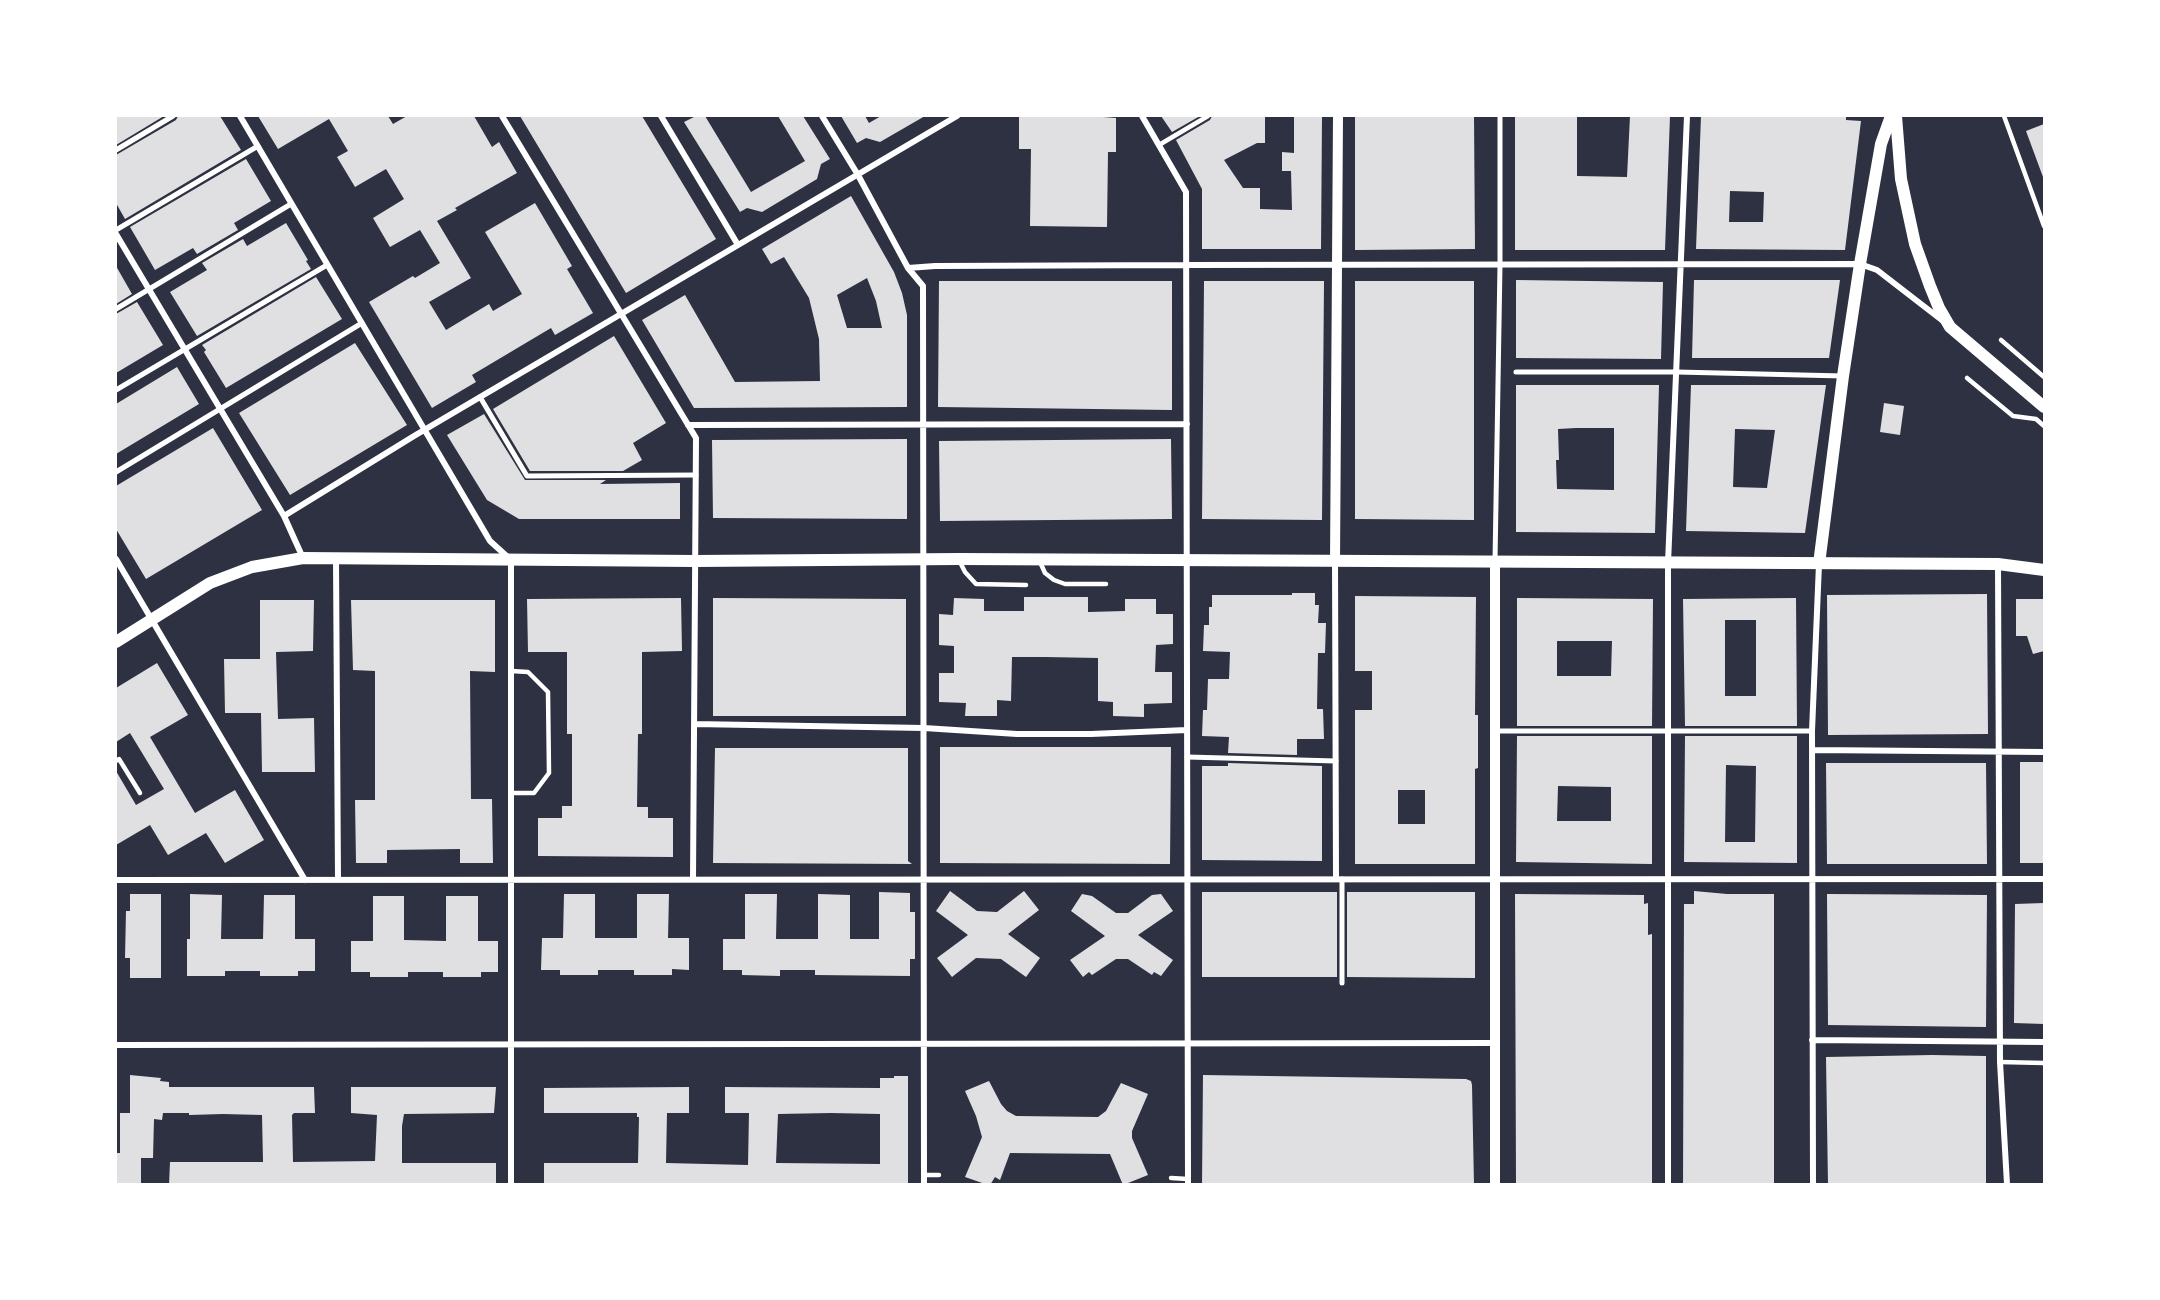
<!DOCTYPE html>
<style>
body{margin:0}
#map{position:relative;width:2160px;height:1300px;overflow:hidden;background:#2d3142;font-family:"Exo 2",sans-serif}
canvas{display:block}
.frame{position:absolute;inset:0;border:117px solid #fff;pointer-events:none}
</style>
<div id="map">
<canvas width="2160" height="1300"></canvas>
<div class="frame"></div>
</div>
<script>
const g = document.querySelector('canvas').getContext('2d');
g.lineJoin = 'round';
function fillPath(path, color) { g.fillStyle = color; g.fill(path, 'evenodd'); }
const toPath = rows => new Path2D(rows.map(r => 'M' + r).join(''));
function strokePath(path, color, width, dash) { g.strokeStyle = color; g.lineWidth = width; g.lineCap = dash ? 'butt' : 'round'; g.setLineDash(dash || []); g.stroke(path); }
fillPath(toPath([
 [116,116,164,116,116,145],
 [178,116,220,116,241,150,125,219,116,203,116,155,176,120],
 [258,116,388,116,393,124,407,116,474,116,492,147,499,142,517,173,455,208,457,210,437,221,471,278,429,302,446,330,489,304,493,311,522,294,485,232,535,203,572,266,567,269,593,313,555,335,551,328,472,375,476,382,432,408,369,302,413,276,415,278,440,263,420,230,390,247,373,218,404,199,386,169,355,187,337,157,348,151,329,119,278,149],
 [520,116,642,116,716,239,626,293],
 [696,116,705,116,751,192,805,161,778,116,803,116,830,159,821,164,817,179,762,212,747,208,740,212,684,122],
 [841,116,865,116,869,123,881,116,925,116,880,142,866,138,857,143],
 [1019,116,1103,116,1103,117,1116,118,1116,152,1108,152,1107,227,1030,226,1031,149,1019,149],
 [1161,116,1200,116,1172,132],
 [1212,116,1265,116,1265,143,1257,143,1224,160,1243,188,1260,188,1260,209,1292,210,1291,171,1282,171,1282,152,1294,153,1294,116,1322,116,1321,249,1202,249,1202,189,1176,140,1210,120],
 [1355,116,1474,116,1475,249,1355,250],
 [1515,116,1577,116,1577,176,1627,177,1630,116,1670,116,1665,250,1515,250],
 [1701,116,1846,116,1846,120,1861,121,1845,250,1696,249],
 [1730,191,1764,192,1763,222,1729,222],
 [2044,124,2044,176,2043,177,2026,131],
 [246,159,271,201,234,223,238,230,197,254,193,248,155,270,130,227],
 [851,196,894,272,902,293,907,315,907,407,694,408,642,320,685,295,735,382,820,381,819,339,809,298,784,257,771,264,762,249],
 [867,278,876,301,882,328,847,328,837,295],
 [286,223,308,260,306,261,311,269,197,336,170,292,207,270,202,263,243,239,247,246],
 [116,266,132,294,116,304],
 [316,277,342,319,226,388,204,352,206,350,202,345],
 [1516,280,1663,282,1661,359,1516,358],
 [1694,280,1840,280,1829,358,1692,358],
 [939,281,1172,281,1172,410,938,407],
 [1204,281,1324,281,1322,520,1202,519],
 [1355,281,1474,281,1474,520,1355,519],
 [137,302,163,345,116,373,116,314],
 [614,336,666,423,633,443,642,460,623,471,530,471,493,409],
 [355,343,407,425,290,495,239,413],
 [177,367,199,404,116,454,116,404],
 [1516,385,1659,385,1655,533,1516,532],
 [1576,428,1614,428,1614,490,1557,489,1556,460,1559,460,1558,429],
 [1691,385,1826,385,1805,533,1686,531],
 [1735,429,1775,430,1767,488,1733,487],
 [1884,403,1904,406,1900,435,1880,432],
 [484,414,525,480,606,480,600,484,680,483,680,519,519,519,487,500,447,435],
 [213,428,262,510,146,579,116,529,116,486],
 [907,439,907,519,713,518,712,440],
 [1171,439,1172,519,940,521,939,441],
 [1292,593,1315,593,1315,605,1319,605,1318,623,1326,623,1325,653,1318,653,1317,709,1323,709,1324,739,1297,739,1297,755,1228,753,1229,737,1202,736,1203,710,1207,710,1208,679,1229,679,1230,652,1203,651,1204,625,1209,625,1209,607,1212,607,1212,595,1292,595],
 [1987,594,1988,734,1828,735,1827,595],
 [1355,596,1476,597,1475,715,1478,715,1478,768,1475,769,1475,864,1355,864,1355,710,1372,710,1372,671,1355,671],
 [1398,790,1425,790,1425,824,1398,824],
 [1024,597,1088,597,1088,612,1125,611,1125,599,1156,599,1156,614,1173,614,1173,644,1156,645,1155,672,1172,672,1172,703,1144,704,1144,717,1113,716,1113,702,1098,701,1098,658,1045,657,1012,657,1011,701,997,700,997,716,965,716,966,703,939,702,939,673,954,673,954,646,939,645,939,614,953,615,954,598,984,599,984,611,1024,611],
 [681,598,682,651,642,652,642,734,638,734,637,807,648,807,648,818,673,818,673,857,538,856,538,818,562,818,562,806,572,806,572,734,567,734,567,652,528,652,527,599],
 [713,598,906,599,906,716,713,716],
 [1517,598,1653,599,1652,726,1517,726],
 [1557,641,1612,641,1611,676,1557,676],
 [1796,598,1797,726,1685,726,1683,599],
 [1725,620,1756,620,1756,696,1725,696],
 [2016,599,2044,599,2044,651,2033,654,2027,636,2016,636],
 [260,600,314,600,313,651,276,652,278,719,314,718,315,772,262,772,261,713,225,713,224,659,260,659],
 [351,600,495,600,495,672,470,671,471,799,492,799,493,863,460,863,460,849,387,850,387,863,356,863,355,800,375,800,375,671,353,670],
 [157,663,188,715,150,737,195,813,235,790,264,840,225,863,206,833,168,855,150,825,116,845,116,771,136,805,164,789,130,733,116,742,116,688],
 [1517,736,1652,736,1652,864,1516,862],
 [1558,786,1611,787,1611,821,1557,821],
 [1685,736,1797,736,1797,863,1684,862],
 [1726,765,1756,766,1755,842,1725,842],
 [940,747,1171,747,1170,864,940,863],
 [715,748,908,748,908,861,912,864,713,863],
 [2020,762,2044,762,2044,863,2020,863],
 [1228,763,1322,766,1322,861,1202,860,1202,766,1228,766],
 [1826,763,1986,763,1987,864,1827,864],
 [950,891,977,911,997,912,1024,891,1039,910,1008,934,1040,958,1026,977,1001,959,976,958,952,977,937,958,968,935,936,911],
 [1694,891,1727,894,1774,894,1774,1185,1683,1185,1684,904,1694,904],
 [879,892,910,893,910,912,915,912,915,959,910,959,910,976,815,975,815,970,780,970,780,976,742,975,742,970,723,970,723,939,745,939,745,894,777,894,776,939,818,939,818,894,850,895,850,939,879,939],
 [1202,892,1337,892,1337,977,1202,977],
 [1347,892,1475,892,1475,978,1347,977],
 [130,894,161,894,161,978,130,978,130,958,125,958,126,911,130,911],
 [190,894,222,895,221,939,263,939,264,895,295,895,295,939,315,939,315,971,298,971,298,976,260,976,260,971,225,971,225,976,187,976,187,939,190,939],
 [564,894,595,894,595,938,637,938,637,894,669,894,668,938,689,938,689,970,672,969,672,975,634,975,634,970,598,970,598,975,560,975,560,970,541,970,542,938,563,938],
 [1082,894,1092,896,1116,913,1128,913,1152,895,1161,894,1173,911,1138,935,1173,960,1161,976,1154,972,1152,975,1128,959,1116,959,1092,975,1089,972,1083,977,1070,960,1105,936,1071,911],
 [1515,894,1644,895,1644,904,1648,903,1648,935,1652,934,1652,1185,1516,1185],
 [1827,894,1987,895,1986,1027,1828,1025],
 [373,896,404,896,404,940,446,941,446,896,478,896,478,941,498,941,498,972,481,972,481,977,443,977,443,972,408,972,408,977,370,977,370,972,351,972,351,941,373,941],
 [2044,903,2044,1024,2014,1023,2015,904],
 [1932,1055,1986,1056,1986,1185,1828,1185,1826,1057],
 [130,1075,161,1078,160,1081,169,1082,169,1087,314,1087,315,1113,294,1113,292,1115,293,1162,375,1161,377,1115,351,1113,351,1087,496,1087,494,1113,404,1114,402,1126,402,1163,496,1163,496,1185,169,1185,170,1162,263,1162,262,1115,223,1114,189,1115,189,1113,163,1113,162,1120,154,1119,153,1158,141,1158,141,1185,116,1185,116,1153,120,1153,120,1113,130,1113],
 [1203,1075,1466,1079,1471,1081,1472,1085,1474,1185,1202,1185],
 [894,1076,908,1076,908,1185,544,1185,544,1163,638,1163,639,1117,637,1117,637,1113,544,1113,544,1088,689,1087,689,1113,667,1113,666,1163,748,1165,749,1113,725,1113,725,1087,880,1088,880,1078,894,1078],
 [831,1113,880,1114,880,1164,776,1163,778,1114],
 [989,1081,1001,1104,1007,1111,1016,1116,1098,1117,1106,1111,1121,1083,1148,1094,1132,1131,1132,1138,1148,1175,1123,1185,1110,1154,1010,1153,1000,1180,995,1177,990,1185,988,1185,965,1177,982,1137,976,1116,965,1091]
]), '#e0e0e3');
strokePath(toPath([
 [2004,116,2044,226],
 [1159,145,1208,116],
 [2001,340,2044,377],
 [1967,378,2013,416,2036,419,2044,426],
 [960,562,965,572,976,584,1026,585],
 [1040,562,1045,573,1054,580,1065,584,1106,584],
 [116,761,119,759,140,793],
 [511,793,534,793,549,773,548,692,528,672,511,671],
 [2000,1062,2044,1063],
 [924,1175,939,1175],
 [1171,1178,1188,1179]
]), '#fff', 4.5);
strokePath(toPath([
 [116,150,173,116],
 [116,230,258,146],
 [116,309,291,204],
 [1516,372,1677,372,1843,376],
 [116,390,327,265],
 [480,397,527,476,696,475],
 [116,472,362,323],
 [1495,561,1500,265,1500,116],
 [1496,731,1812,731],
 [1187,757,1336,761],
 [1342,983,1342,879]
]), '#fff', 5);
strokePath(toPath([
 [240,116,490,541,511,560,511,1184],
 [502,116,696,438,693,879],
 [661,116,738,245],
 [822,116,858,175,908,268,923,286,924,1184],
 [1142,116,1186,192,1188,1184],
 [116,234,284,516,303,558],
 [908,268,935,266,1187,265,1860,264,1877,270,1943,321],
 [688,425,1187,424],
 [284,516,414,436,957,116],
 [116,559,305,880],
 [336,559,338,880],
 [1335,561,1336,879],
 [1998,564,2000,1062,2007,1184],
 [694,724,924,728,1017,734,1091,734,1187,730],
 [1813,750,2044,752],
 [116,880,2044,879],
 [1812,1040,2044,1042],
 [116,1045,1494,1043],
 [1668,1184,1668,563,1687,116],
 [1813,1184,1812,731,1819,564]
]), '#fff', 6);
strokePath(toPath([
 [1335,561,1338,116],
 [1495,562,1495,1184]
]), '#fff', 10);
strokePath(toPath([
 [1896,116,1901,179,1915,244,1930,286,1939,308,1950,327,2044,407],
 [1819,564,1843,376,1860,264,1881,144,1891,116],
 [116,642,210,583,252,567,303,558,695,561,959,559,1998,564,2044,570]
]), '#fff', 12);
</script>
